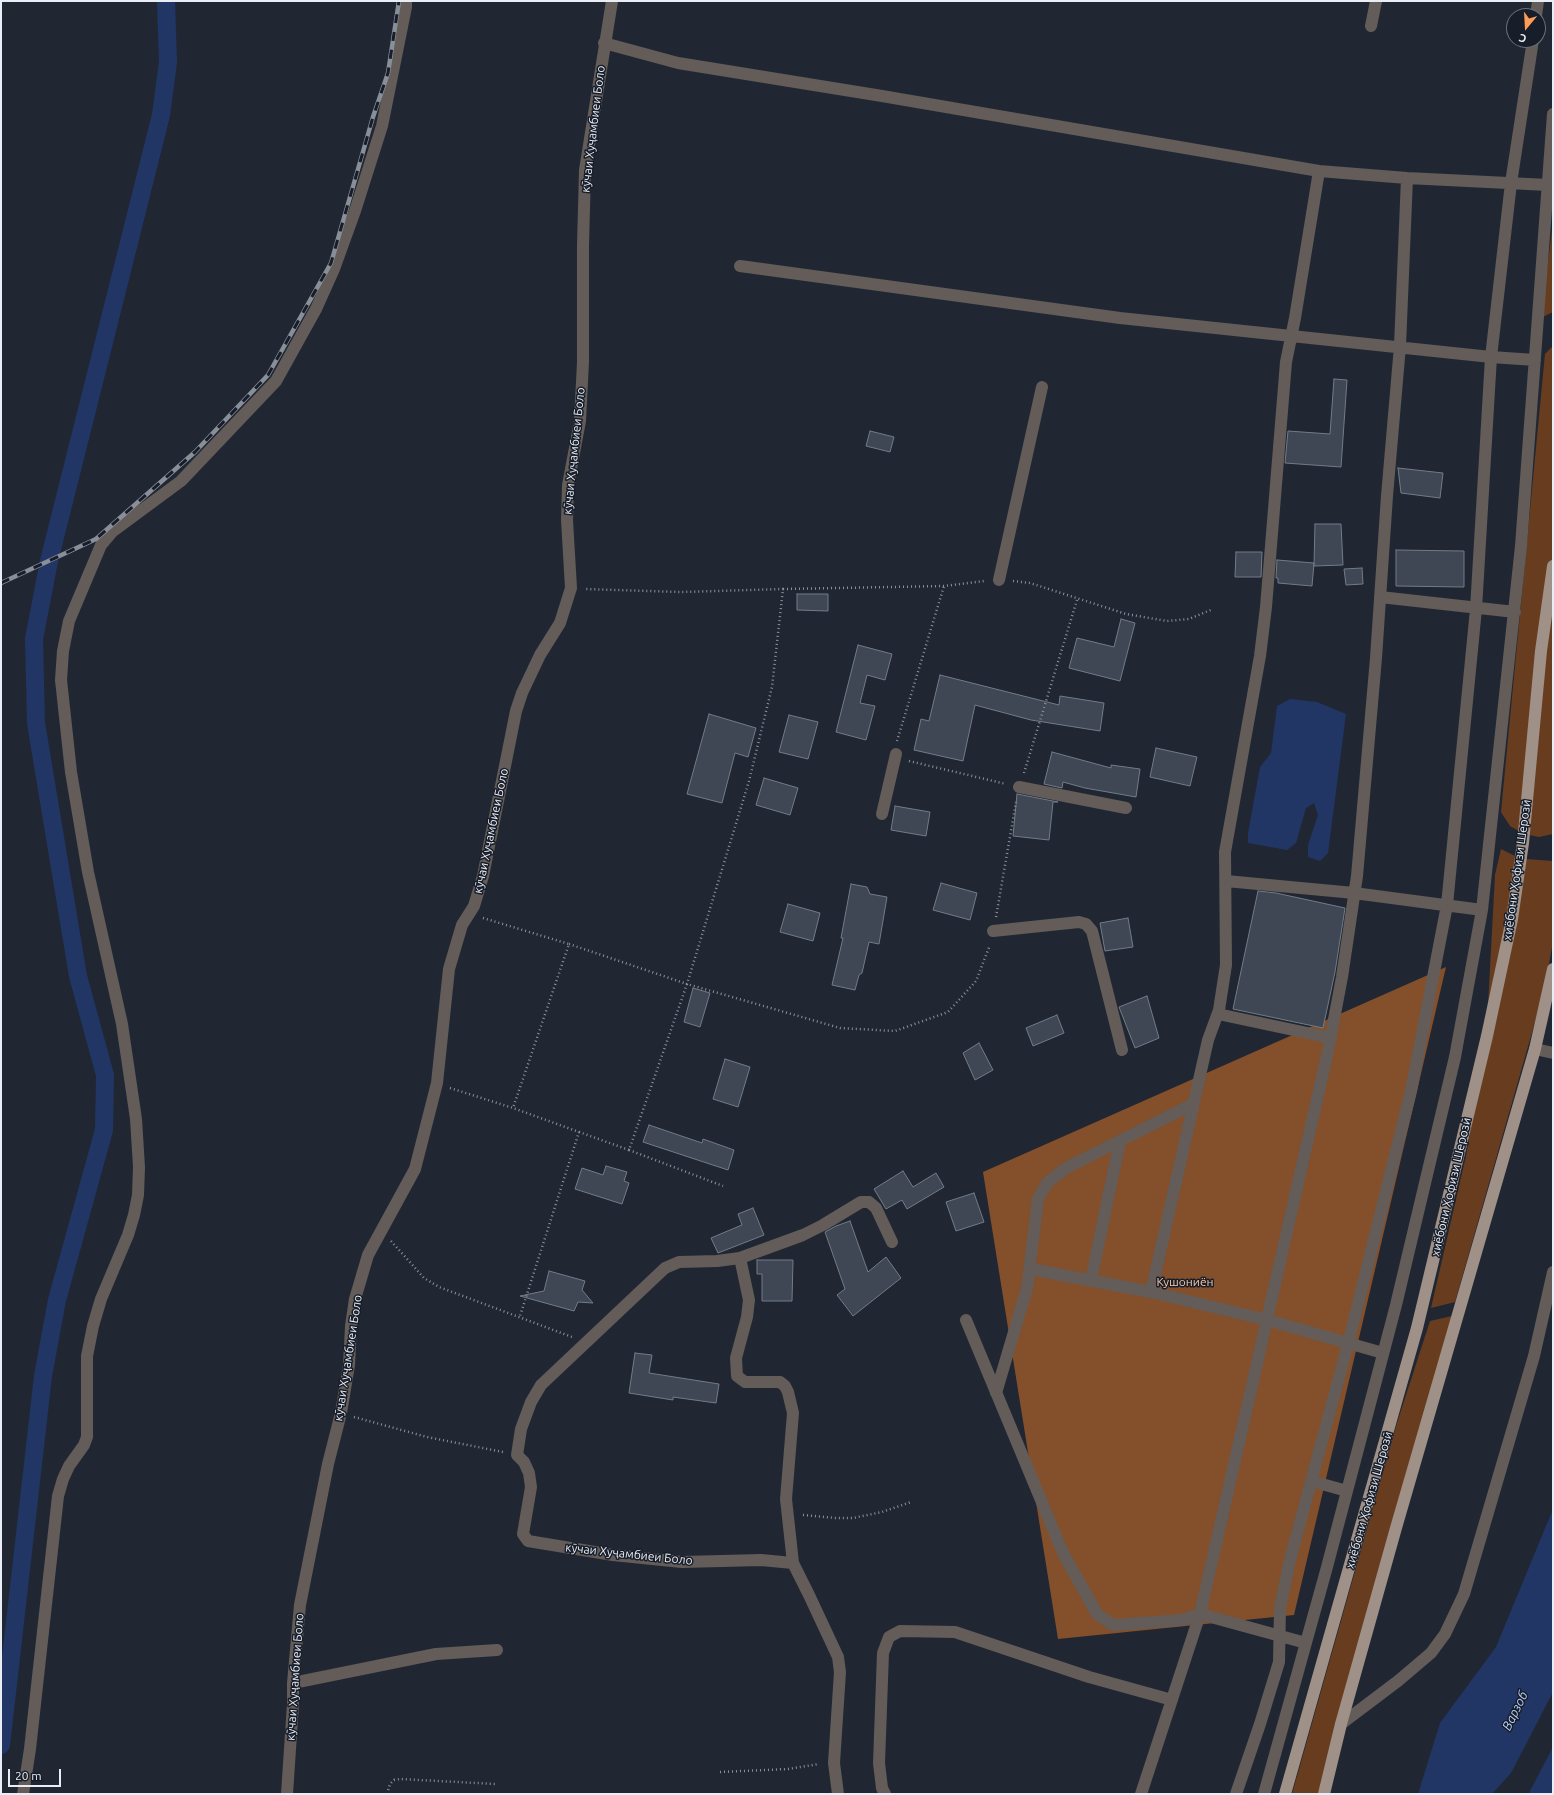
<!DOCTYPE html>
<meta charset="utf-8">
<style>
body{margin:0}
#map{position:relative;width:1554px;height:1795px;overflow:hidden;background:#202733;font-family:Ubuntu,sans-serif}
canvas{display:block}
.frame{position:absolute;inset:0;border:2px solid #e9eef6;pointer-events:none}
.north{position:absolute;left:1506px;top:8px;width:40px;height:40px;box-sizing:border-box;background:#171d29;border:1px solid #6b717b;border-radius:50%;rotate:198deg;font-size:11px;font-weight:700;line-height:16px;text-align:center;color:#e9eef6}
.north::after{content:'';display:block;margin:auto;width:14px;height:18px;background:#fe9c57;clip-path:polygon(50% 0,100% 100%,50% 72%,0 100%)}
.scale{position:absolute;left:8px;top:1769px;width:53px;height:18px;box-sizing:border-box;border:2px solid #e9eef6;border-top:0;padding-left:5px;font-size:12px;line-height:14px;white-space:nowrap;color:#e9eef6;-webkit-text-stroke:3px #171d29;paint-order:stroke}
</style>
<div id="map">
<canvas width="1554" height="1795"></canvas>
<div class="frame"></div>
<div class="north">С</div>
<div class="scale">20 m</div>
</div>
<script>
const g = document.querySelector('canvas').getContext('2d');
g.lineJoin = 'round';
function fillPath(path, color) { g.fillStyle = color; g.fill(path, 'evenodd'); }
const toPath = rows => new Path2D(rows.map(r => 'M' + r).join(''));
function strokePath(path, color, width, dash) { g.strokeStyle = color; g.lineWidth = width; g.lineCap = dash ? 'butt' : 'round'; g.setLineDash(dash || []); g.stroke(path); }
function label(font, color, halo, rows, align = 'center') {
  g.font = font + ' Ubuntu,sans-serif'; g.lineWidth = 3; g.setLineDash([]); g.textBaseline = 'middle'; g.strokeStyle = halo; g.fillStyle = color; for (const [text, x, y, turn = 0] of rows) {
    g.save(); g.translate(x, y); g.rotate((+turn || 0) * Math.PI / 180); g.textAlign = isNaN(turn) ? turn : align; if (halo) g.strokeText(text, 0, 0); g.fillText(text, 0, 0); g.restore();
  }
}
fillPath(toPath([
 [1553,222,1553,312,1541,318],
 [1553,346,1553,834,1539,837,1524,834,1510,826,1501,812,1545,354],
 [1501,849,1513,855,1526,859,1553,861,1553,941,1545,987,1455,1302,1431,1308,1466,1156,1486,1043,1495,875],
 [1452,1316,1324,1794,1292,1794,1397,1423,1430,1321]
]), '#683d1f');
fillPath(toPath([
 [1446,967,1294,1615,1058,1639,983,1172]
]), '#84502b');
fillPath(toPath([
 [1290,699,1317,702,1346,714,1328,853,1320,861,1308,857,1308,845,1318,815,1314,803,1306,808,1296,843,1287,850,1248,843,1248,833,1260,767,1271,753,1277,706],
 [1553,1509,1553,1684,1552,1694,1511,1773,1492,1794,1418,1794,1440,1723,1496,1647],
 [1553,1747,1553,1794,1529,1794,1530,1791]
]), '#213665');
strokePath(toPath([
 [1,1745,43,1376,57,1300,104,1130,105,1075,78,976,36,723,34,639,49,561,161,115,168,62,166,1]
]), '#213665', 18);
const building = toPath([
 [1334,379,1347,380,1341,467,1285,463,1288,431,1330,434,1334,379],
 [870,431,894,437,890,452,866,446,870,431],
 [1398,468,1443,473,1440,498,1401,493,1398,468],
 [1315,524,1341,524,1343,565,1314,566,1315,524],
 [1396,550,1464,551,1464,587,1396,586,1396,550],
 [1236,552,1262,552,1261,577,1235,577,1236,552],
 [1277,560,1314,563,1312,586,1278,583,1278,578,1276,578,1277,560],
 [1362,568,1363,584,1346,585,1344,569,1362,568],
 [797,594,828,594,828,611,797,610,797,594],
 [1121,619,1135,623,1120,681,1069,668,1077,638,1114,647,1121,619],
 [858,645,892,654,885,680,867,675,860,703,875,706,866,740,836,732,858,645],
 [940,675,1059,705,1060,696,1104,703,1100,731,1031,720,975,705,963,761,914,750,921,719,929,721,940,675],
 [709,714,756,728,748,757,735,753,722,803,687,794,709,714],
 [789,715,818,722,808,759,779,752,789,715],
 [1156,748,1197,757,1190,786,1150,777,1156,748],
 [1052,752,1111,768,1111,765,1140,769,1136,797,1085,788,1063,782,1062,788,1044,784,1052,752],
 [764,778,798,788,790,815,756,805,764,778],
 [1017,794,1058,802,1053,802,1049,840,1013,836,1017,794],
 [895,806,930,812,926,836,891,830,895,806],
 [941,883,977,893,970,920,933,910,941,883],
 [851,884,867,887,870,894,887,897,879,944,869,942,862,973,859,975,855,990,832,985,843,938,841,938,851,884],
 [1258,891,1276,893,1345,908,1335,972,1323,1028,1233,1009,1258,891],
 [788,904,820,913,813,941,780,932,788,904],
 [1128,918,1133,947,1105,951,1100,923,1128,918],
 [693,988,710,993,700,1027,684,1022,693,988],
 [1147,996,1159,1038,1135,1048,1119,1007,1147,996],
 [1057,1015,1064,1033,1033,1046,1026,1028,1057,1015],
 [979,1043,993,1070,975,1080,963,1053,979,1043],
 [725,1059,750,1067,738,1107,713,1099,725,1059],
 [649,1125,702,1143,703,1139,734,1150,728,1170,643,1142,649,1125],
 [606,1166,627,1172,624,1181,629,1183,622,1204,575,1189,582,1168,603,1175,606,1166],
 [903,1171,913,1187,936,1173,944,1187,907,1209,902,1200,886,1209,874,1189,903,1171],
 [974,1193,984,1222,956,1231,946,1202,974,1193],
 [753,1208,764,1235,718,1253,711,1238,742,1225,738,1214,753,1208],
 [850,1221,868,1272,886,1257,901,1278,853,1316,837,1295,845,1289,825,1232,836,1226,850,1221],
 [757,1260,793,1260,792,1301,762,1301,762,1274,757,1274,757,1260],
 [549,1271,585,1281,582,1290,593,1303,578,1302,574,1311,520,1296,544,1291,549,1271],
 [635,1353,652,1355,649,1373,719,1384,716,1403,673,1397,673,1400,629,1393,635,1353]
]);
fillPath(building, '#3f4654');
strokePath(building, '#737b8a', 1);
strokePath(toPath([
 [1013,581,1030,583,1126,614,1167,621,1189,619,1213,609],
 [783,589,944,586,984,581],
 [897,741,944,586],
 [909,761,1006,784],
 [1024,773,1077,600],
 [996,917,1016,802],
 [483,918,569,944,513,1108],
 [569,944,687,984,749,781,772,687,783,589,682,592,584,589],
 [450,1088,513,1108,579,1132,520,1316],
 [579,1132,629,1150,687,984,840,1028,895,1031,948,1012,976,981,990,945],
 [629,1150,723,1186],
 [391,1241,424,1278,439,1287,572,1337],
 [354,1417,427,1437,503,1452],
 [803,1515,836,1518,853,1518,882,1512,911,1502],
 [720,1772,788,1769,819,1764],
 [387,1794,390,1784,394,1780,400,1779,496,1784]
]), '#8c929c', 2.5, [1, 3]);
strokePath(toPath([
 [1536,16,1538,1],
 [1371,26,1376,1],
 [604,43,678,63,882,96,1319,171,1407,178,1548,185],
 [1319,171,1295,318,1286,362,1266,607,1260,656,1225,852,1226,965,1219,1010,1208,1040,1151,1292,1267,1320,1383,1353],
 [740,266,1120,318,1491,357,1535,360],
 [999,580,1042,387],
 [1380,597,1515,612],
 [1019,787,1126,808],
 [882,814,896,754],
 [1226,881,1354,893,1482,910],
 [993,931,1079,922,1086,924,1092,931,1122,1050],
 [1218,1014,1331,1038],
 [1535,1049,1553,1053],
 [740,1258,749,1300,747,1317,736,1358,737,1376,745,1382,780,1382,785,1386,788,1392,793,1413,786,1499,793,1563],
 [1030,1269,1151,1292],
 [1091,1280,1120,1141],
 [966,1320,1063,1553,1097,1614,1113,1625,1182,1620,1200,1614,1306,1643],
 [996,1393,1027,1288,1038,1199,1047,1183,1066,1168,1193,1104],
 [1311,1481,1347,1491],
 [293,1683,436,1654,497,1650],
 [1341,1724,1398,1681,1431,1653,1445,1634,1464,1594,1534,1356,1553,1272],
 [23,1794,30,1749,58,1496,63,1479,69,1466,84,1445,87,1437,87,1356,93,1326,101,1299,128,1235,134,1215,138,1195,139,1167,136,1119,122,1024,88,872,71,772,61,680,63,651,69,621,101,545,112,532,181,481,276,381,316,309,334,269,355,211,382,126,406,7,406,1],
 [287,1794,293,1704,293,1683,300,1605,328,1464,341,1413,349,1365,351,1326,355,1299,368,1255,415,1169,437,1083,449,969,462,925,474,906,483,876,516,711,522,693,540,655,560,623,571,588,567,520,568,485,580,421,583,362,583,246,585,170,612,1],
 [838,1794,834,1763,840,1672,838,1657,809,1595,793,1563,761,1560,682,1562,613,1555,528,1541,523,1534,531,1487,529,1473,524,1462,517,1455,521,1429,531,1402,541,1385,665,1268,679,1262,717,1261,740,1258,803,1235,823,1225,861,1202,869,1202,876,1208,892,1242],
 [885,1794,882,1788,879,1763,883,1653,889,1637,900,1631,955,1632,1089,1677,1172,1700],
 [1141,1794,1200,1614,1328,1051,1342,977,1357,876,1376,658,1387,496,1400,346,1407,178],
 [1236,1794,1260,1724,1279,1662,1280,1608,1290,1560,1348,1344,1411,1091,1447,905,1476,609,1491,357,1511,183,1533,40],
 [1264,1794,1327,1567,1396,1305,1455,1057,1482,910,1521,546,1553,114]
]), '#635c58', 12);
strokePath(toPath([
 [1285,1794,1417,1328,1487,1036,1512,919,1523,843,1541,651,1553,566],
 [1324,1794,1341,1724,1396,1528,1535,1049,1553,969]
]), '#9f9188', 12);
const rail = toPath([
 [1,583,96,539,195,452,268,375,331,263,373,117,388,73,399,1]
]);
strokePath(rail, '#898f99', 4.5);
strokePath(rail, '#171d29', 3, [9]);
label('12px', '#e9eef6', '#171d29', [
 ["кӯчаи Хуҷамбиеи Боло",593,129,-83],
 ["кӯчаи Хуҷамбиеи Боло",574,451,-84],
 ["кӯчаи Хуҷамбиеи Боло",491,831,-78],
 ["хиёбони Ҳофизи Шерозӣ",1517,870,-82],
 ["хиёбони Ҳофизи Шерозӣ",1451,1187,-77],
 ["кӯчаи Хуҷамбиеи Боло",348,1358,-81],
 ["хиёбони Ҳофизи Шерозӣ",1369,1500,-74],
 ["кӯчаи Хуҷамбиеи Боло",629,1554,6],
 ["кӯчаи Хуҷамбиеи Боло",295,1677,-86]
]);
label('12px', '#fbcaaa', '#171d29', [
 ["Кушониён",1185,1282]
]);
label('italic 13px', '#b7cffd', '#171d29', [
 ["Варзоб",1515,1711,-64]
]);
</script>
